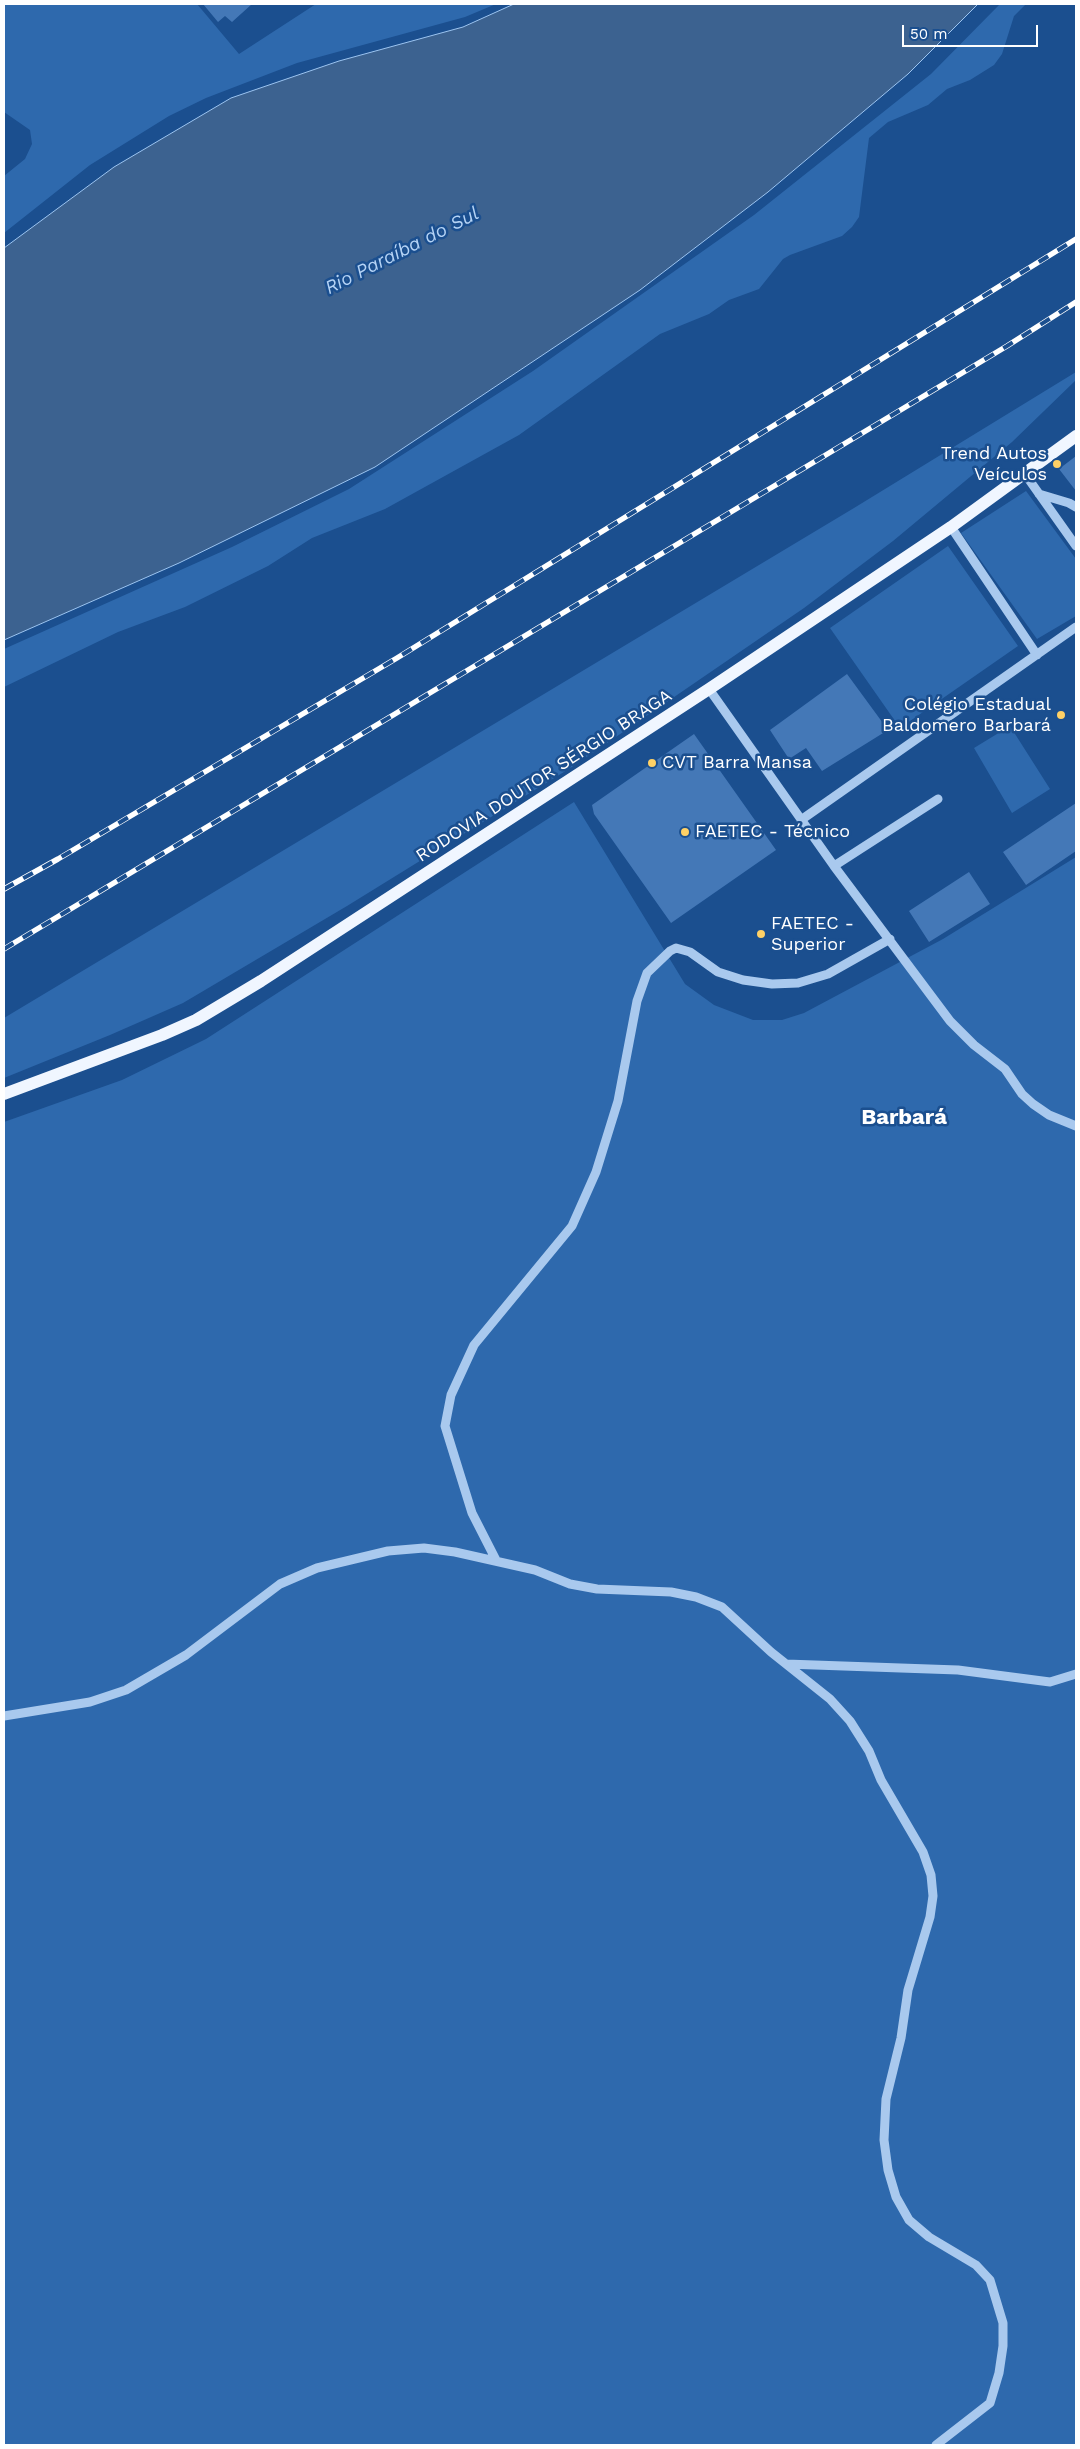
<!DOCTYPE html>
<meta charset="utf-8">
<style>
body{margin:0}
#map{position:relative;width:1080px;height:2449px;overflow:hidden;background:#1b4f8f;font-family:"Work Sans",sans-serif}
canvas{display:block}
.frame{position:absolute;inset:0;border:5px solid #fff;pointer-events:none}
.scale{position:absolute;left:902px;top:25px;width:136px;height:22px;box-sizing:border-box;border:2px solid #fff;border-top:0;padding-left:6px;font-size:15px;line-height:18px;white-space:nowrap;color:#fff;-webkit-text-stroke:4px #1b4f8f;paint-order:stroke}
</style>
<div id="map">
<canvas width="1080" height="2449"></canvas>
<div class="frame"></div>
<div class="scale">50 m</div>
</div>
<script>
const g = document.querySelector('canvas').getContext('2d');
g.lineJoin = 'round';
function fillPath(path, color) { g.fillStyle = color; g.fill(path, 'evenodd'); }
const toPath = rows => new Path2D(rows.map(r => 'M' + r).join(''));
function strokePath(path, color, width, dash) { g.strokeStyle = color; g.lineWidth = width; g.lineCap = dash ? 'butt' : 'round'; g.setLineDash(dash || []); g.stroke(path); }
function label(font, color, halo, rows, align = 'center') {
  g.font = font + ' "Work Sans",sans-serif'; g.lineWidth = 5; g.setLineDash([]); g.textBaseline = 'middle'; g.strokeStyle = halo; g.fillStyle = color; for (const [text, x, y, turn = 0] of rows) {
    g.save(); g.translate(x, y); g.rotate((+turn || 0) * Math.PI / 180); g.textAlign = isNaN(turn) ? turn : align; if (halo) g.strokeText(text, 0, 0); g.fillText(text, 0, 0); g.restore();
  }
}
fillPath(toPath([
 [4,4,197,4,239,54,316,4,496,4,465,17,297,63,206,98,169,116,90,165,4,233,4,176,25,159,32,144,30,130,4,112],
 [1000,4,1026,4,1014,16,1002,54,994,65,970,80,947,89,928,105,888,122,869,138,859,217,852,227,842,236,790,255,783,259,759,289,729,300,709,314,660,334,519,435,385,509,312,538,268,566,185,607,118,632,4,687,4,649,232,547,349,489,533,371,754,215,931,74],
 [1076,372,1076,380,1012,442,893,541,804,608,572,767,347,906,183,1003,110,1035,4,1078,4,1018,854,508],
 [1026,491,1076,559,1076,616,1037,639,961,533],
 [948,546,1018,646,900,728,830,628],
 [1010,726,1050,789,1012,813,974,748],
 [574,802,685,984,714,1005,753,1020,782,1020,804,1013,943,939,1076,857,1076,2445,4,2445,4,1122,122,1080,206,1039]
]), '#2e69ad');
const water = toPath([
 [514,4,978,4,908,74,768,192,640,290,375,467,179,563,4,640,4,248,114,167,231,98,339,61,463,27,514,4]
]);
fillPath(water, '#3c6290');
strokePath(water, '#9cc4f0', 1);
fillPath(toPath([
 [203,4,252,4,232,22,225,16,218,22],
 [1076,456,1076,491,1059,469],
 [847,674,888,730,822,771,806,748,789,759,770,730],
 [694,734,776,850,671,923,594,814,592,805],
 [1076,803,1076,851,1026,885,1003,852],
 [969,872,990,904,929,942,909,911]
]), '#4478b7');
strokePath(toPath([
 [1025,474,1076,546],
 [1039,494,1069,503,1076,507],
 [951,527,1037,655],
 [709,689,834,866,950,1021,974,1045,1005,1069,1022,1094,1033,1104,1049,1115,1076,1126],
 [801,820,1076,627],
 [834,866,938,799],
 [496,1560,472,1513,445,1426,451,1395,474,1345,572,1226,596,1172,618,1101,637,1001,647,973,670,951,676,948,690,952,718,972,743,980,772,984,798,983,828,974,890,939],
 [786,1664,958,1670,1050,1682,1076,1674],
 [4,1716,90,1702,126,1690,186,1655,280,1584,317,1568,388,1551,424,1548,455,1552,535,1570,570,1584,597,1589,671,1592,696,1597,722,1607,771,1652,830,1699,850,1721,869,1751,881,1780,923,1852,931,1875,933,1896,930,1917,908,1990,901,2038,886,2099,884,2140,888,2170,896,2197,909,2220,929,2237,976,2265,990,2280,1003,2323,1003,2346,999,2373,990,2403,936,2445]
]), '#a9c9ee', 9);
strokePath(toPath([
 [4,1094,162,1035,196,1020,261,981,709,689,951,527,1076,436]
]), '#f0f6ff', 12);
const rail = toPath([
 [4,889,58,859,397,658,1076,239],
 [4,949,1007,346,1076,302]
]);
strokePath(rail, '#fff', 5.5);
strokePath(rail, '#1b4f8f', 4, [11]);
for (const [x, y, r, color] of [
 [1057,464,5,"#ffd166"],
 [1061,715,5,"#ffd166"],
 [652,763,5,"#ffd166"],
 [685,832,5,"#ffd166"],
 [761,934,5,"#ffd166"]
]) { const dot = new Path2D(); dot.arc(x, y, r, 0, 2 * Math.PI); g.fillStyle = color; g.fill(dot); strokePath(dot, '#1b4f8f', 2); }
label('18px', '#fff', '#1b4f8f', [
 ["Trend Autos",1047,454,"right"],
 ["Veículos",1047,475,"right"],
 ["Colégio Estadual",1051,705,"right"],
 ["Baldomero Barbará",1051,726,"right"],
 ["CVT Barra Mansa",662,763],
 ["FAETEC - Técnico",695,832],
 ["FAETEC -",771,924],
 ["Superior",771,945]
], 'left');
label('18px', '#fff', '#1b4f8f', [
 ["RODOVIA DOUTOR SÉRGIO BRAGA",544,776,-33]
]);
label('italic 19px', '#b5d3f5', '#1b4f8f', [
 ["Rio Paraíba do Sul",402,251,-27]
]);
label('bold 22px', '#fff', '#1b4f8f', [
 ["Barbará",904,1118]
]);
</script>
